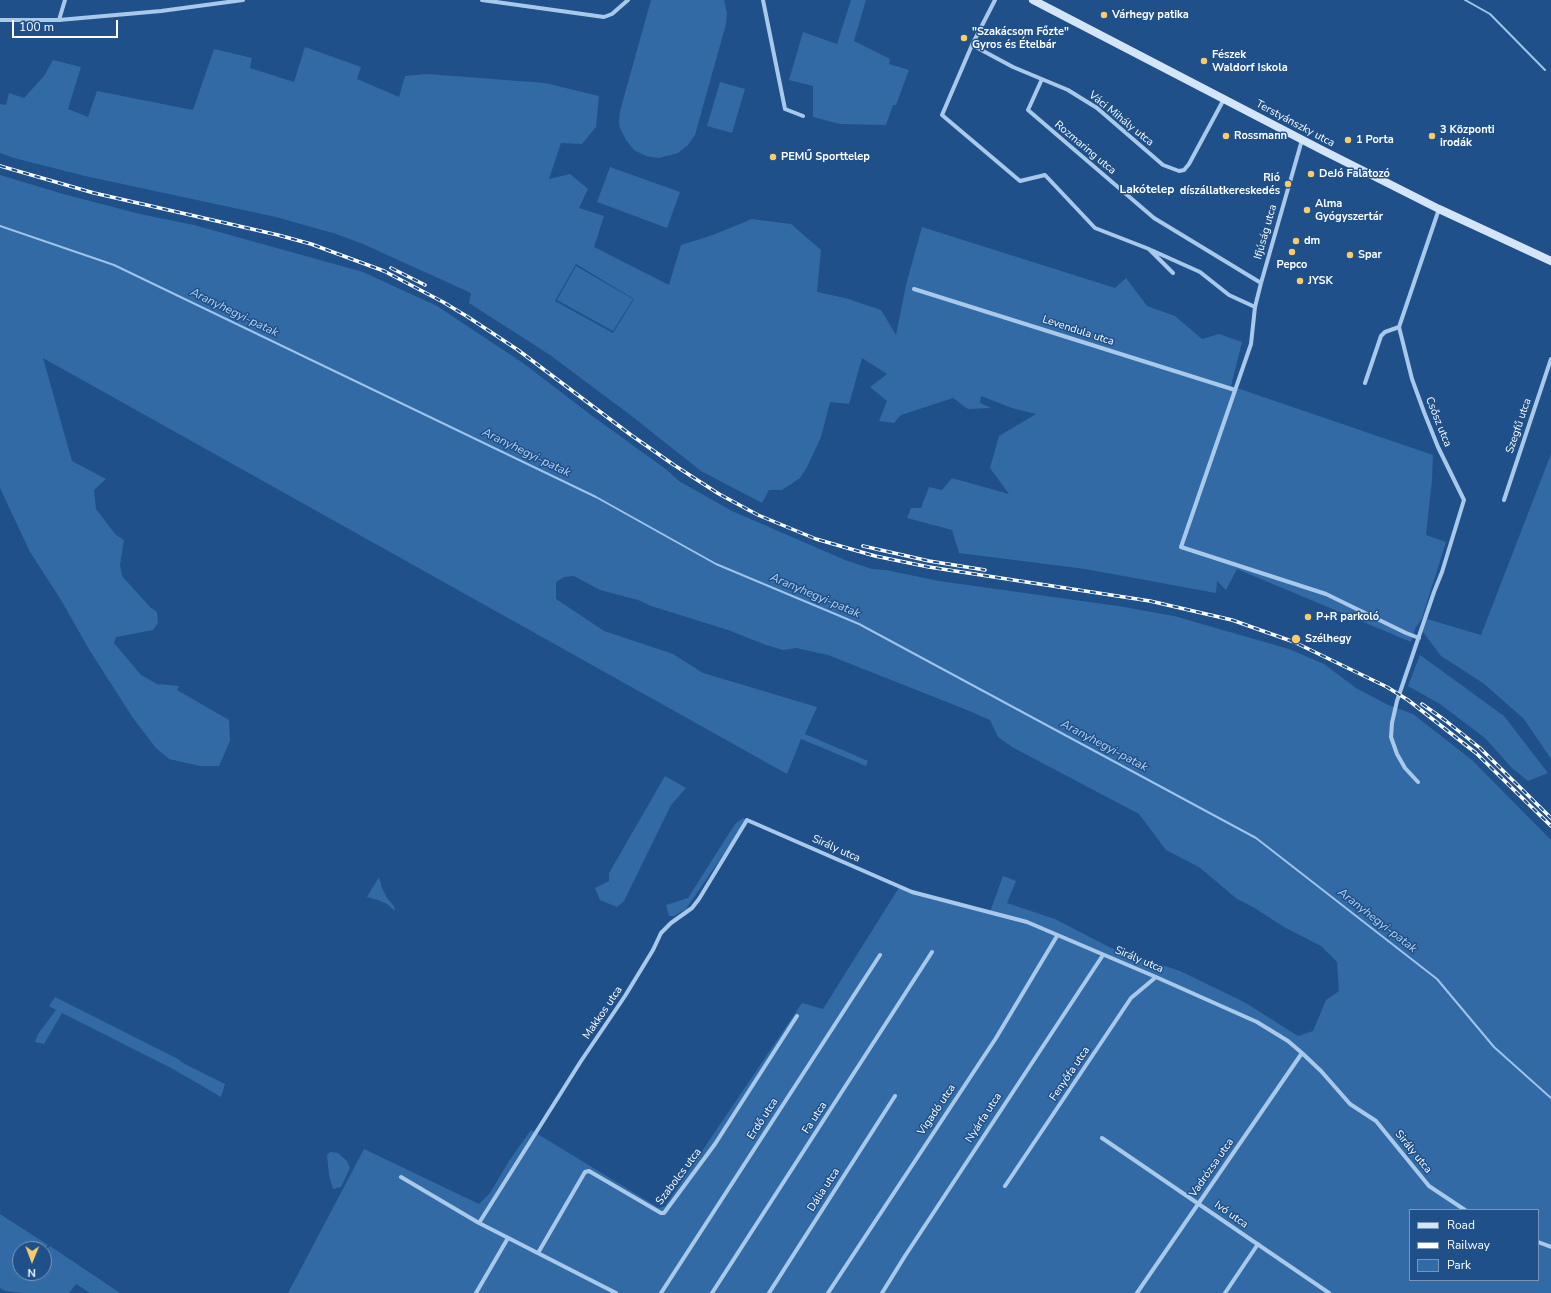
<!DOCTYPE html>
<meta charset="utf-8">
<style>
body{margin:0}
#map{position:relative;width:1551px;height:1293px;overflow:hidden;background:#1f5089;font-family:"Nunito Sans",sans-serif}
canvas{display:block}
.legend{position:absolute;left:1409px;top:1209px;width:130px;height:72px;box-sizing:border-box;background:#1f5089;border:1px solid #7996b8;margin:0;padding:5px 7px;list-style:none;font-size:12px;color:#fff}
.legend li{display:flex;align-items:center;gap:8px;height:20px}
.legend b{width:20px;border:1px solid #7996b8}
.north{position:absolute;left:12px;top:1241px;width:40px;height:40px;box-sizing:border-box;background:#1f5089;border:1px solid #7996b8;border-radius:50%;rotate:181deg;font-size:11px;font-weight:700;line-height:16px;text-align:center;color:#fff}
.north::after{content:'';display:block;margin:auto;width:14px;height:18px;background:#f9cc69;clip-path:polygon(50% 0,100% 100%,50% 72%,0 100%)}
.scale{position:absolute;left:12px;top:20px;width:106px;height:18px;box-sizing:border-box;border:2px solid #fff;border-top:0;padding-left:5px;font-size:12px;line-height:14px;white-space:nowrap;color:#fff;-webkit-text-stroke:3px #1f5089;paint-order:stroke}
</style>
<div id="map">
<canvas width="1551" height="1293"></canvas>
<ul class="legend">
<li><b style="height:5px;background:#d5e5f8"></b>Road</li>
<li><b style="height:5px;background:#fff"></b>Railway</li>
<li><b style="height:11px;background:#326aa6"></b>Park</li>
</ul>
<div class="north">N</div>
<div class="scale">100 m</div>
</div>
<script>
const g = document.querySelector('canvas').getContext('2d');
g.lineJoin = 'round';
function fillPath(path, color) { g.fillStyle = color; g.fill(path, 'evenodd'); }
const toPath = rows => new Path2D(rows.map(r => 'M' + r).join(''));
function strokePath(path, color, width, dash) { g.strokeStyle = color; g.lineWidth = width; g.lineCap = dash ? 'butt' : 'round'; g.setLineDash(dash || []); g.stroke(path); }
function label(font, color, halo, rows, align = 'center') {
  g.font = font + ' "Nunito Sans",sans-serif'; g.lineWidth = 3; g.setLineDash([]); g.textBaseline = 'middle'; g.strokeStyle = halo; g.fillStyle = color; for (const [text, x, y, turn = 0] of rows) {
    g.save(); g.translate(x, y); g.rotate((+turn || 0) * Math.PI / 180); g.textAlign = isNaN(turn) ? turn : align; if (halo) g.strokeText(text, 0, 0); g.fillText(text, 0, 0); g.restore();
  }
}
fillPath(toPath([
 [651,0,724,0,727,13,726,24,695,135,688,145,678,153,659,158,646,156,634,150,626,140,620,128,619,122,620,111],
 [851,0,866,0,854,41,890,59,889,64,909,70,896,105,893,105,886,125,840,124,813,117,813,86,789,80,803,32,837,44],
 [305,47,361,67,357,79,399,97,405,76,427,74,545,83,599,96,596,127,582,144,561,143,549,179,570,174,588,189,579,208,604,216,594,247,669,285,681,245,713,235,752,219,791,224,821,250,817,292,845,298,881,310,896,335,906,285,922,227,1115,288,1126,278,1147,306,1175,316,1202,339,1219,334,1242,342,1231,386,1433,455,1432,480,1426,535,1446,542,1422,618,1415,629,1411,642,1237,569,1226,590,1217,581,1216,593,1085,569,959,553,952,530,907,518,911,508,921,508,929,487,942,490,952,478,1009,494,990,468,999,436,1036,414,1012,408,981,396,980,403,991,408,968,409,953,398,901,415,894,423,879,421,887,401,870,387,887,374,862,358,849,404,830,402,821,437,807,467,800,478,782,490,769,490,762,503,701,471,629,414,550,355,469,303,471,293,363,244,336,234,276,217,85,176,14,158,0,153,0,104,6,105,9,93,24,98,44,76,53,60,81,67,68,109,88,117,97,91,193,110,214,49,252,58,250,68,294,82],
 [576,264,634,299,613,333,555,301],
 [720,82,745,89,732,133,707,126],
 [610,167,680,192,667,228,597,202],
 [0,175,63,194,140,214,194,225,363,272,437,306,523,363,591,415,667,470,679,481,732,511,845,560,872,569,886,570,939,581,1118,606,1174,616,1289,649,1324,664,1356,688,1388,705,1413,714,1472,760,1551,840,1551,1293,288,1293,364,1149,479,1204,490,1193,509,1161,531,1130,659,1208,665,1206,802,1003,823,1009,900,886,912,892,990,912,1003,876,1016,881,1007,903,1055,919,1111,948,1180,971,1244,1002,1298,1036,1313,1031,1326,1000,1339,991,1337,962,1321,946,1284,927,1253,907,1237,899,1199,867,1166,850,1139,814,1012,747,998,737,990,720,967,710,828,655,796,648,783,650,766,645,728,630,651,606,638,600,600,590,574,576,564,577,556,582,556,599,604,631,673,654,703,673,817,707,805,734,868,761,866,766,801,739,787,774,43,358,72,461,106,479,94,490,96,509,116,535,124,540,120,565,122,576,150,607,157,612,158,623,153,630,116,637,114,643,141,675,157,684,179,686,177,690,229,720,230,741,219,766,200,766,169,759,156,748,133,718,90,651,61,600,30,552,0,488],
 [1410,1210,1538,1210,1538,1280,1410,1280],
 [576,266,633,299,613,331,557,300],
 [1551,454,1551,759,1524,719,1483,683,1441,656,1423,632,1427,619,1481,635],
 [1420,655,1504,716,1548,773,1528,781,1512,768,1485,738,1440,704,1408,686],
 [665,776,686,788,671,805,624,901,617,907,600,900,595,888,609,881,609,873],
 [743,818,747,820,686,909,674,916,669,916,666,905,688,898,735,824],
 [379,877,382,888,387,898,394,906,395,911,387,904,378,900,367,897],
 [55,997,178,1059,183,1063,225,1084,221,1097,173,1069,62,1013,44,1044,35,1042,38,1034,56,1010,49,1006],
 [330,1152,338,1153,347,1161,350,1168,341,1187,333,1189,329,1175,327,1155],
 [0,1214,48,1245,44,1250,20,1249,20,1273,44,1273,44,1252,50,1246,120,1293,90,1293,76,1284,69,1293,23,1293,5,1291,0,1288]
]), '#326aa6');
strokePath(toPath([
 [1465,0,1490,14,1545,70],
 [0,226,114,265,596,497,716,564,859,624,1256,838,1437,979,1494,1047,1551,1098]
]), '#9dc4ed', 2);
strokePath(toPath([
 [482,0,604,17,612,14,628,0],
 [763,0,785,109,803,116],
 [995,0,972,45,942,115,1020,181,1045,175,1095,228,1149,249,1173,273],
 [0,20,59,20,161,11,243,0],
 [59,20,65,0],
 [972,45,1013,67,1068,90,1097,108,1163,165,1179,171,1184,170,1189,164,1224,99],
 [1042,79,1028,110,1154,218,1261,283],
 [1302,140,1261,283,1255,307,1251,344,1181,547,1326,594,1406,633,1419,638],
 [1151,250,1200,272,1229,295,1255,307],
 [914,289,1235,390],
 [1365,383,1381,336,1385,332,1399,327],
 [1504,500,1551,359],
 [1418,782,1405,768,1397,754,1391,737,1392,723,1397,701,1434,592,1442,572,1464,500,1438,447,1424,412,1412,379,1399,327,1439,209],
 [1102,1138,1329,1293],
 [401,1177,479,1223,581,1061,625,996,653,950,661,933,671,923,692,908,699,899,747,820,912,892,1027,922,1156,977,1257,1022,1288,1041,1302,1053,1321,1071,1350,1104,1376,1121,1429,1186,1465,1210],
 [1005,1186,1131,998,1156,977],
 [479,1223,616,1293],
 [1538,1242,1551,1247],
 [538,1253,585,1172,589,1171,661,1213,664,1213,715,1144,797,1016],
 [476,1293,508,1238],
 [661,1293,880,955],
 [712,1293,932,952],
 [769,1293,895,1096],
 [828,1293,996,1038,1057,936],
 [882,1293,905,1256,1103,955],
 [1137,1293,1302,1053],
 [1225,1293,1258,1244]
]), '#a9c9eb', 4);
strokePath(toPath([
 [1033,0,1322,150,1439,209,1551,261]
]), '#d5e5f8', 8);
const rail = toPath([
 [0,166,94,193,278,235,311,244,384,271,443,302,468,317,518,350,631,435,674,465,719,494,758,515,816,539,875,556,929,567,1150,601,1232,620,1294,642,1387,687,1408,700,1476,753,1551,826],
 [391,268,425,285],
 [863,546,929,561,985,570],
 [1422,704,1446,721,1480,748,1551,818]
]);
strokePath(rail, '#fff', 3.5);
strokePath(rail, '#1f5089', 2, [6]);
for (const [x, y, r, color] of [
 [1104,15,4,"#f9cc69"],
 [964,38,4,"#f9cc69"],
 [1204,61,4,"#f9cc69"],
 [1226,136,4,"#f9cc69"],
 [1432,136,4,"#f9cc69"],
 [1348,140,4,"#f9cc69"],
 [773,157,4,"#f9cc69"],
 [1311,174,4,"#f9cc69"],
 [1288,184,4,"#f9cc69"],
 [1307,210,4,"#f9cc69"],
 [1296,241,4,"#f9cc69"],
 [1292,252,4,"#f9cc69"],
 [1350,255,4,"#f9cc69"],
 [1300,281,4,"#f9cc69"],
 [1308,617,4,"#f9cc69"],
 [1296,639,5,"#f9cc69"]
]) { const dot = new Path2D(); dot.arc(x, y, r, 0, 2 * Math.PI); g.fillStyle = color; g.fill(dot); strokePath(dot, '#1f5089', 1.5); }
label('bold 11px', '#fff', '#1f5089', [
 ["Várhegy patika",1112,15],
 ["\"Szakácsom Főzte\"",972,32],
 ["Gyros és Ételbár",972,45],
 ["Fészek",1212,55],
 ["Waldorf Iskola",1212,68],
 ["3 Központi",1440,130],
 ["irodák",1440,143],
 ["Rossmann",1234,136],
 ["1 Porta",1356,140],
 ["PEMŰ Sporttelep",781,157],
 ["DeJó Falatozó",1319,174],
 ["Rió",1280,178,"right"],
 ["díszállatkereskedés",1280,191,"right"],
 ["Alma",1315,204],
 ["Gyógyszertár",1315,217],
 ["dm",1304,241],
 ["Spar",1358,255],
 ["Pepco",1292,265,"center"],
 ["JYSK",1308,281],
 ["P+R parkoló",1316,617],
 ["Szélhegy",1305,639]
], 'left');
label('11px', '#fff', '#1f5089', [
 ["Váci Mihály utca",1121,119,39],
 ["Terstyánszky utca",1295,124,28],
 ["Rozmaring utca",1085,148,40],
 ["Ifjúság utca",1266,232,-74],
 ["Levendula utca",1078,331,18],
 ["Csősz utca",1438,422,68],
 ["Szegfű utca",1519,426,-71],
 ["Sirály utca",836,849,24],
 ["Sirály utca",1139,960,23],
 ["Makkos utca",603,1013,-56],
 ["Fenyőfa utca",1070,1074,-56],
 ["Vigadó utca",937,1110,-56],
 ["Fa utca",815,1118,-57],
 ["Nyárfa utca",984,1118,-57],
 ["Erdő utca",763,1119,-57],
 ["Sirály utca",1413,1152,51],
 ["Vadrózsa utca",1212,1168,-55],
 ["Szabolcs utca",679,1177,-53],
 ["Dália utca",824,1190,-57],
 ["Ivó utca",1231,1215,35]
]);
label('bold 12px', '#fff', '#1f5089', [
 ["Lakótelep",1147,190]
]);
label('italic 12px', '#b5d3f2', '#1f5089', [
 ["Aranyhegyi-patak",234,313,26],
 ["Aranyhegyi-patak",526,453,26],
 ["Aranyhegyi-patak",815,596,23],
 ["Aranyhegyi-patak",1104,746,28],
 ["Aranyhegyi-patak",1377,921,38]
]);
</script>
